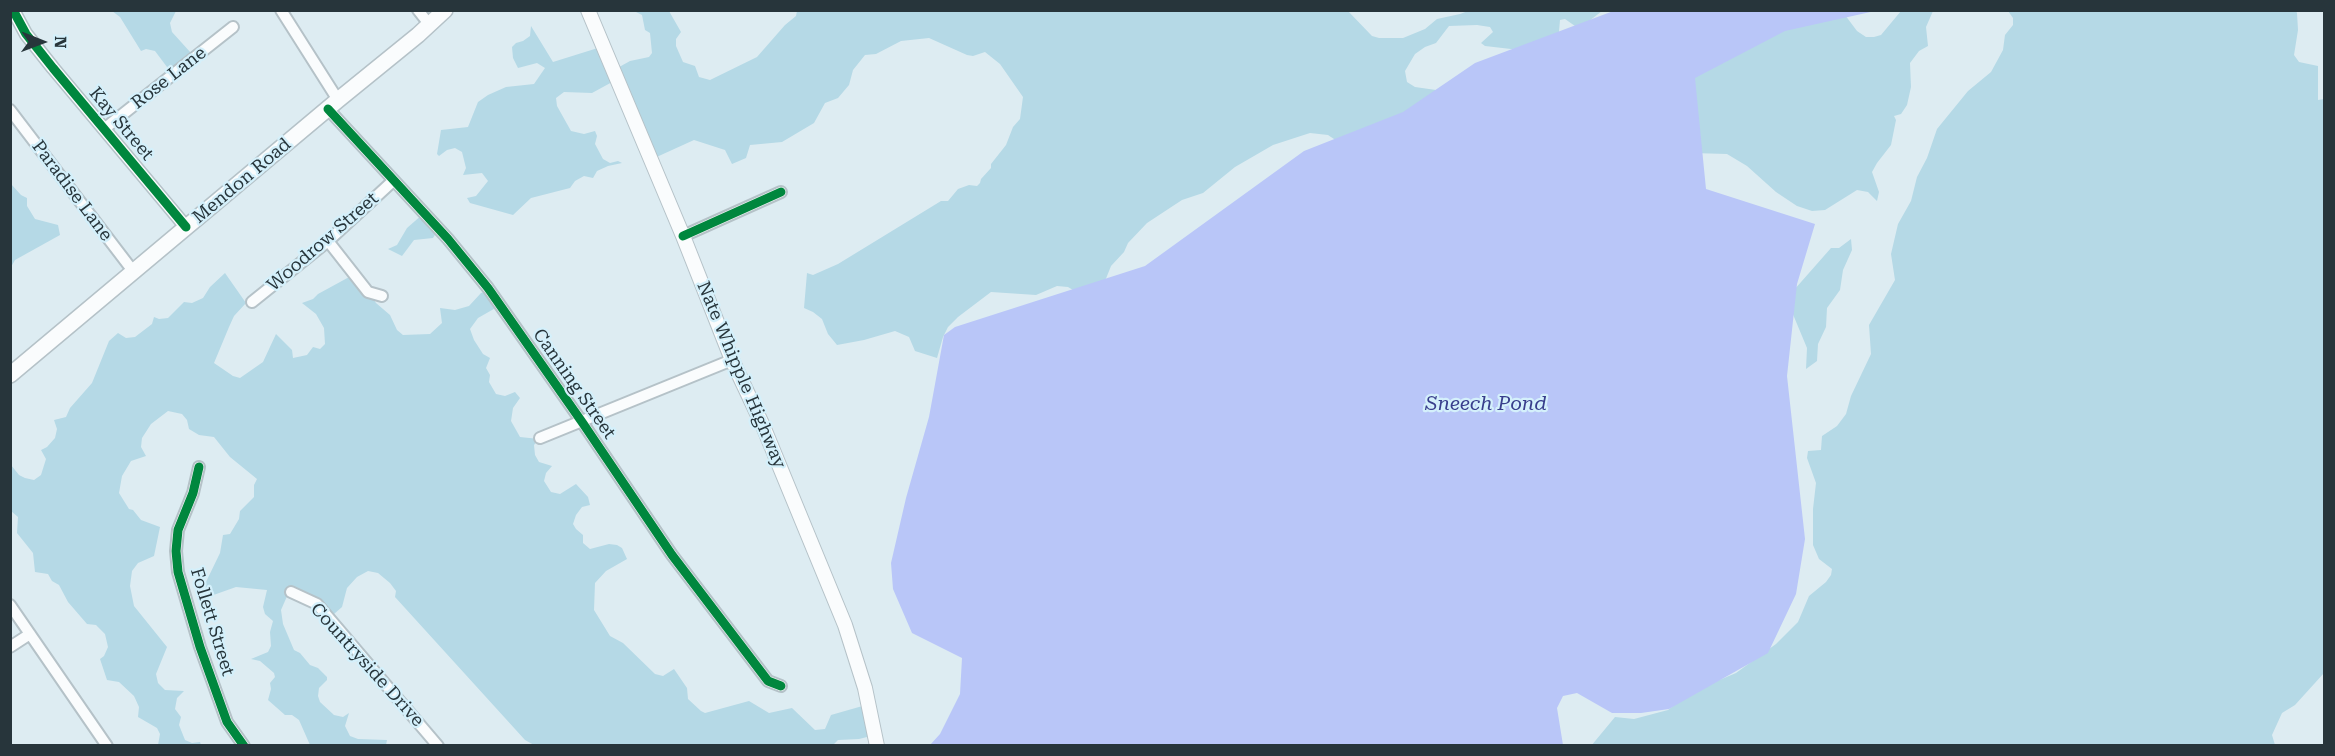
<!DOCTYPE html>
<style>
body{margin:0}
#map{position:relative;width:2335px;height:756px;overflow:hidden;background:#ddecf2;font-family:"Roboto Serif",serif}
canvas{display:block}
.frame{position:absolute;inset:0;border:12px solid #27353b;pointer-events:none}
.north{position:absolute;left:12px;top:12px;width:60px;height:60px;-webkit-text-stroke:4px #d4f0fb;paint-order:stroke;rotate:91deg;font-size:16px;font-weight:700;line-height:24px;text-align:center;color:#27353b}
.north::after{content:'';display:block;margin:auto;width:21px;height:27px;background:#27353b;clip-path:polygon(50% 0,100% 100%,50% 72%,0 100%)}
</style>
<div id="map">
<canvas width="2335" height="756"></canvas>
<div class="frame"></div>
<div class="north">N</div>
</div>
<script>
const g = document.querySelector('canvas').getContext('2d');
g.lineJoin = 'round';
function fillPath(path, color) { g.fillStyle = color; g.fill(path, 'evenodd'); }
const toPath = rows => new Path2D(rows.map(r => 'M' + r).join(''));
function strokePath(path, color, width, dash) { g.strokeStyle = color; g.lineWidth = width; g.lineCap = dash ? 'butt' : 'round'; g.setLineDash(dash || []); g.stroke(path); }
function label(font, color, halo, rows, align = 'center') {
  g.font = font + ' "Roboto Serif",serif'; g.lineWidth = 4.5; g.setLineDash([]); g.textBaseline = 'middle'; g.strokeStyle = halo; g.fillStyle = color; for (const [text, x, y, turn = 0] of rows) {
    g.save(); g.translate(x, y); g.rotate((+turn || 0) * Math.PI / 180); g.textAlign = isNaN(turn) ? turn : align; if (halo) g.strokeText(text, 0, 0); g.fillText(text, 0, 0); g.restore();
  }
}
fillPath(toPath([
 [1347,10,1372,36,1379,38,1403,38,1425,29,1437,19,1460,14,1468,11,1602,11,1584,25,1575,26,1565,19,1560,20,1558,43,1552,48,1511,49,1485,46,1481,43,1493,32,1490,27,1477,25,1449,26,1436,43,1425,47,1415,54,1405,71,1407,82,1415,87,1436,90,1439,94,1343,145,1328,135,1310,133,1273,145,1235,167,1203,193,1182,200,1147,223,1128,243,1124,252,1111,266,1103,286,1078,293,1068,287,1057,286,1036,295,991,292,958,317,948,327,943,337,937,358,915,351,909,337,895,331,864,340,837,345,828,334,822,319,813,312,804,308,807,273,813,275,838,264,941,201,948,201,958,189,969,185,977,186,980,183,981,179,991,168,991,164,1006,145,1013,127,1020,119,1023,97,1000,64,985,52,973,56,967,55,929,38,901,41,876,54,865,55,853,70,849,85,838,98,825,103,814,123,782,142,750,145,746,158,732,164,725,150,694,140,650,160,614,81,592,93,564,92,556,98,557,106,571,131,584,134,595,131,597,136,595,144,603,159,610,163,618,161,622,163,608,166,597,171,593,178,584,176,575,181,570,188,531,198,513,215,470,203,467,198,476,196,488,181,482,173,463,175,466,168,462,152,455,148,447,150,439,156,437,154,441,130,468,127,478,102,488,95,506,87,534,84,545,68,537,63,518,68,513,58,512,47,516,43,523,41,530,36,531,26,553,62,601,47,612,71,630,61,649,57,652,53,650,33,645,30,642,15,634,11,669,11,681,32,676,39,676,46,683,62,695,66,699,77,710,80,757,57,785,25,796,16,797,11],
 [112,11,176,11,170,23,172,32,191,53,170,71,155,51,146,49,141,51,120,17],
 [1842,11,1857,31,1866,37,1874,37,1881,35,1901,11,1933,11,1926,27,1928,46,1919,51,1910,63,1911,87,1907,105,1901,114,1894,116,1896,120,1891,145,1877,163,1872,172,1879,192,1877,201,1868,192,1857,190,1825,210,1812,211,1797,206,1776,192,1747,166,1727,154,1692,153,1673,62],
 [2008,11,2296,11,2297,13,2298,30,2294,55,2299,62,2318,66,2318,100,2324,99,2324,673,2295,705,2282,713,2272,735,2275,745,1591,746,1615,717,1634,719,1668,710,1691,692,1736,673,1776,644,1798,622,1809,596,1826,582,1831,575,1832,569,1819,559,1813,545,1813,509,1816,483,1807,458,1808,451,1821,450,1822,436,1837,426,1846,414,1851,396,1871,354,1869,325,1895,280,1891,254,1898,224,1911,201,1917,177,1927,158,1937,129,1968,91,1991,72,2003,50,2005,35,2013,25,2013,18],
 [11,184,21,195,27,198,27,206,35,219,58,225,60,235,15,260,11,267],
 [423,214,438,230,433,238,414,240,402,256,388,249,397,245,407,228],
 [1851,239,1852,250,1843,270,1840,290,1827,308,1826,327,1818,344,1817,361,1806,369,1807,348,1792,312,1794,290,1831,248,1839,248],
 [225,273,246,303,234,316,229,327,214,363,233,376,240,378,263,362,276,334,292,350,293,358,307,355,313,347,320,349,325,344,324,328,316,314,302,303,313,299,318,294,351,276,360,280,376,303,390,315,397,330,403,335,430,334,442,323,440,308,455,310,469,306,481,293,489,290,499,306,478,318,470,329,474,340,483,354,490,358,486,368,490,375,489,382,496,394,505,396,515,392,520,398,513,408,511,421,520,437,539,439,534,445,535,455,539,462,552,466,546,473,544,481,551,492,560,494,576,484,588,497,590,505,582,507,576,515,573,524,576,529,583,535,583,543,590,549,609,544,617,545,622,548,627,559,606,571,595,583,594,610,610,636,623,643,655,674,663,676,674,669,687,688,688,699,701,711,705,713,749,701,769,713,792,708,815,730,825,729,831,715,866,705,871,736,859,739,838,740,832,746,534,745,525,740,395,597,396,591,390,583,378,573,368,571,357,577,347,588,342,607,326,621,311,606,288,594,281,610,283,624,294,650,300,653,310,665,318,668,327,677,327,680,319,688,318,696,320,702,334,715,343,717,349,713,345,726,350,736,358,739,387,740,386,745,310,745,299,720,292,715,285,715,268,700,271,689,270,683,275,677,274,673,260,661,251,659,268,652,271,646,270,632,273,621,265,614,263,607,267,590,236,587,205,598,205,584,220,553,223,535,230,534,239,519,240,511,254,497,254,485,257,479,230,457,214,437,199,435,189,429,187,420,182,414,168,411,151,424,142,438,141,447,146,456,131,461,122,476,119,493,129,509,133,510,141,520,160,527,154,556,138,563,132,571,130,586,134,606,167,647,156,674,158,683,165,690,184,691,177,698,175,709,181,717,179,725,185,740,192,743,200,742,201,745,158,745,160,734,157,728,138,717,139,707,134,696,119,682,107,680,100,659,104,656,108,647,105,634,96,625,87,624,68,602,59,585,52,581,48,574,35,572,33,553,17,533,18,517,11,511,11,465,19,475,25,478,34,480,41,475,46,459,41,450,47,447,55,438,57,429,54,420,66,417,70,408,92,383,109,341,118,333,126,338,135,337,152,324,154,317,159,319,168,318,184,302,192,303,203,298,210,287]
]), '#b5d9e6');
fillPath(toPath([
 [1616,10,1875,11,1785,31,1695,78,1706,189,1815,224,1797,284,1787,376,1805,539,1796,594,1768,653,1669,709,1641,713,1612,713,1577,693,1563,696,1557,708,1563,745,930,745,940,734,960,694,962,658,912,633,893,589,891,563,906,498,929,417,944,335,955,327,1145,266,1304,151,1403,112,1475,63]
]), '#b9c6f8');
const minor = toPath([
 [281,10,338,100],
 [418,10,429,24],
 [328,109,448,239,488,288,582,422,672,555,768,681,781,686],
 [10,110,133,271],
 [104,129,233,27],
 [683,236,781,192],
 [328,241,368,292,382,296],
 [252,302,328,241,393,181],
 [540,438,732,360],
 [199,467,193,493,178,530,176,551,178,572,200,647,227,722,244,746],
 [291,592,317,604,438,746],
 [10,605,107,746],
 [10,647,30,634]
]);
const tertiary = toPath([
 [13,10,26,34,53,68,186,227]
]);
const secondary = toPath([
 [588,10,683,236,732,360,763,426,845,625,865,688,877,746]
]);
const primary = toPath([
 [10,375,338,100,418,35,445,10]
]);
strokePath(minor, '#b5c2c8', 14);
strokePath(tertiary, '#b5c2c8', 15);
strokePath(secondary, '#b5c2c8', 16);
strokePath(primary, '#b5c2c8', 18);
strokePath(minor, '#fafcfd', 10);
strokePath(tertiary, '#fafcfd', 12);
strokePath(secondary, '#fafcfd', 14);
strokePath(primary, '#fafcfd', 15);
strokePath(toPath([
 [13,10,26,34,53,68,186,227],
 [328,109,448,239,488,288,582,422,672,555,768,681,781,686],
 [683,236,781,192],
 [199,467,193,493,178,530,176,551,178,572,200,647,227,722,244,746]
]), '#00873e', 9);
label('18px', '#27353b', '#d4f0fb', [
 ["Rose Lane",169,78,-38],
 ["Kay Street",121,124,50],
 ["Mendon Road",242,181,-40],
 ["Paradise Lane",72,191,53],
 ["Woodrow Street",323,242,-41],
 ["Nate Whipple Highway",741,375,67],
 ["Canning Street",574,384,55],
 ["Follett Street",212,622,73],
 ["Countryside Drive",367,665,48]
]);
label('italic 20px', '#383e8c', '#d4f0fb', [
 ["Sneech Pond",1486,404]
]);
</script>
